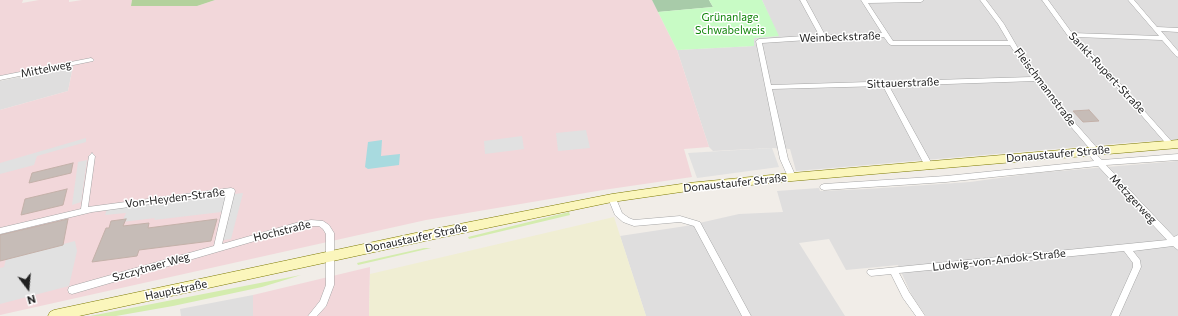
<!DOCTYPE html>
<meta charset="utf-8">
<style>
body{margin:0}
#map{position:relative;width:1178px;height:316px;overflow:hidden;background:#f1ede8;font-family:Commissioner,sans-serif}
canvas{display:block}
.north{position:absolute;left:8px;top:268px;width:40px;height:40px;-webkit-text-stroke:3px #fff;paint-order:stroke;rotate:164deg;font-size:11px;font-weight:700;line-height:16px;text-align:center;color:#212121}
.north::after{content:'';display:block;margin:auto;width:14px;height:18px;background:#212121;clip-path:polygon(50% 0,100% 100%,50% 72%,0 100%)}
</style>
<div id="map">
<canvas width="1178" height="316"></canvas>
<div class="north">N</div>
</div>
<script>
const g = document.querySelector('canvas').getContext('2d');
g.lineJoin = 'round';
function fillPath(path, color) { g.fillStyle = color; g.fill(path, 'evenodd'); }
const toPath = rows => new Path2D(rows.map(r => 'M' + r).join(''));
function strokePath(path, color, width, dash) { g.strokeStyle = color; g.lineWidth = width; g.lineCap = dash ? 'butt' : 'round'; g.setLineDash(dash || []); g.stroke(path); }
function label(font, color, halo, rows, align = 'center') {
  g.font = font + ' Commissioner,sans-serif'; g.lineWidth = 3; g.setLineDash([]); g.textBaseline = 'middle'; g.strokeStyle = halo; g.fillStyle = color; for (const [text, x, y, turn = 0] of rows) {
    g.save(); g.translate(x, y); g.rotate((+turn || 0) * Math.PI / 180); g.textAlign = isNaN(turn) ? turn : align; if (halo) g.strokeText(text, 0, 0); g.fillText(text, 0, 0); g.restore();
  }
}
fillPath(toPath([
 [762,0,1178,0,1178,140,1135,142,796,171,790,149,772,148,713,151,709,147,677,50,754,46,754,38,778,36],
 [73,66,68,91,0,110,0,81],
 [1178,161,1178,316,926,316,912,296,898,265,846,270,829,239,799,243,845,316,646,316,620,236,686,226,739,214,783,212,777,191,819,188,820,191,867,189,970,182,1036,173],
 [253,295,253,316,181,316,180,309]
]), '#dfdede');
fillPath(toPath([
 [0,0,23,0,22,3,39,0,69,0,69,2,82,0,132,0,131,6,197,6,215,0,652,0,677,50,709,147,684,149,692,177,603,190,426,220,0,315,0,110,68,91,74,62,0,76],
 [370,267,369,316,253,316,253,295]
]), '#f2d7da');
fillPath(toPath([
 [614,217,646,316,369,316,370,274]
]), '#f0eed3');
fillPath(toPath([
 [569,212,570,215,469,239,468,237],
 [424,248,431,248,358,265,357,263],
 [301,275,262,287,173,306,116,316,90,316]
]), '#d4ecae');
fillPath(toPath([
 [132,0,215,0,197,6,131,6]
]), '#b3d19c');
fillPath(toPath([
 [652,0,709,0,713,7,658,12]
]), '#a8cba9');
fillPath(toPath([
 [709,0,762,0,779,36,754,38,754,46,677,50,658,12,713,7]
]), '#c8fbc5');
fillPath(toPath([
 [714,26,717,33,695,35,692,28],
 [586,130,590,148,558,151,556,133],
 [522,136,524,149,485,154,484,141],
 [86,138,86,142,37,156,34,165,0,174,0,163],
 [772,148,779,167,697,178,688,153],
 [87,160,81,202,72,205,78,162],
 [243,193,231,239,223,240,230,211,154,220,155,218,122,222,126,213,105,215,107,209],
 [75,241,77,251,69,286,0,304,0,268,4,267,6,259]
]), '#e1e1e1');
fillPath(toPath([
 [382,140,381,156,400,154,399,165,368,169,365,167,368,142]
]), '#a8dadf');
const building = toPath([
 [1089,110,1099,121,1083,122,1073,111,1089,110],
 [73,163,71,173,29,183,32,173,73,163],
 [67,189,63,205,21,215,25,199,67,189],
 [68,219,63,245,0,261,0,235,68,219],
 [126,219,123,226,149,223,148,228,217,219,211,241,139,250,137,256,92,262,106,228,109,228,111,221,126,219]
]);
fillPath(building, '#c6bcb7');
strokePath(building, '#c4b1a9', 1);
const street = toPath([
 [800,0,806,0,825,35,882,33,861,0,924,0,921,2,868,3,893,41,1008,41,998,24,980,0,986,0,1004,24,1026,62,1076,124,1098,149,1099,151,1098,153,1095,153,1102,160,1178,154,1178,160,1106,165,1174,237,1178,235,1178,250,1173,246,1133,251,1140,260,1141,267,1119,316,1111,316,1133,267,1133,263,1124,251,899,273,909,292,925,316,916,316,903,298,891,274,871,276,868,274,867,272,868,270,1167,240,1098,166,946,182,824,190,821,189,820,187,821,185,824,184,946,176,1094,161,1086,151,1087,149,1090,149,1072,128,1035,81,889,86,933,166,932,168,929,169,926,168,883,86,772,89,788,159,796,177,795,179,789,179,780,159,756,41,759,39,819,35,800,0],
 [884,37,889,44,891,45,1010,45,1022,64,1032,77,771,85,762,43,823,39,884,37],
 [1042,0,1048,0,1072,33,1159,36,1128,0,1134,0,1157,27,1178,28,1178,32,1161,31,1178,51,1178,57,1176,56,1162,40,1075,37,1099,60,1173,143,1174,145,1173,147,1169,147,1095,62,1068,36,1042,0],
 [91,58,94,60,93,61,0,80,0,76,91,58],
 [92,153,95,156,88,207,231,188,234,189,235,191,222,244,296,223,311,220,323,221,329,225,334,233,334,285,326,306,317,316,308,316,320,301,326,285,326,234,323,229,319,226,311,226,296,229,72,294,69,293,68,290,69,287,72,286,214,246,226,194,92,212,0,234,0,228,81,209,89,156,92,153],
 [612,195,615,196,622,213,629,218,634,220,680,216,700,222,751,316,742,316,694,226,680,222,634,226,623,222,615,215,608,198,609,196,612,195]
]);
const secondary = toPath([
 [1178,140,1178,148,792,181,688,191,612,202,439,238,79,316,48,316,50,312,54,310,439,228,612,194,688,183,792,173,1178,140]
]);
strokePath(street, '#a5a5a5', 1);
strokePath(secondary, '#7d7a03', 1);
fillPath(street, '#fff');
fillPath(secondary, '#fbf6bc');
label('11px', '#10840a', '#fff', [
 ["Grünanlage",730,17],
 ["Schwabelweis",730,30]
]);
label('11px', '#212121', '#fff', [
 ["Weinbeckstraße",840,37,-2],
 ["Mittelweg",46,69,-11],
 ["Sankt-Rupert-Straße",1107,73,47],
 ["Sittauerstraße",903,83,-2],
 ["Fleischmannstraße",1045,87,53],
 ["Donaustaufer Straße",1058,154,-5],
 ["Donaustaufer Straße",735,183,-6],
 ["Von-Heyden-Straße",175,198,-7],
 ["Metzgerweg",1133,199,47],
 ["Hochstraße",282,231,-14],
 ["Donaustaufer Straße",416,238,-12],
 ["Ludwig-von-Andok-Straße",999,260,-6],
 ["Szczytnaer Weg",151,267,-16],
 ["Hauptstraße",176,290,-12]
]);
</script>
